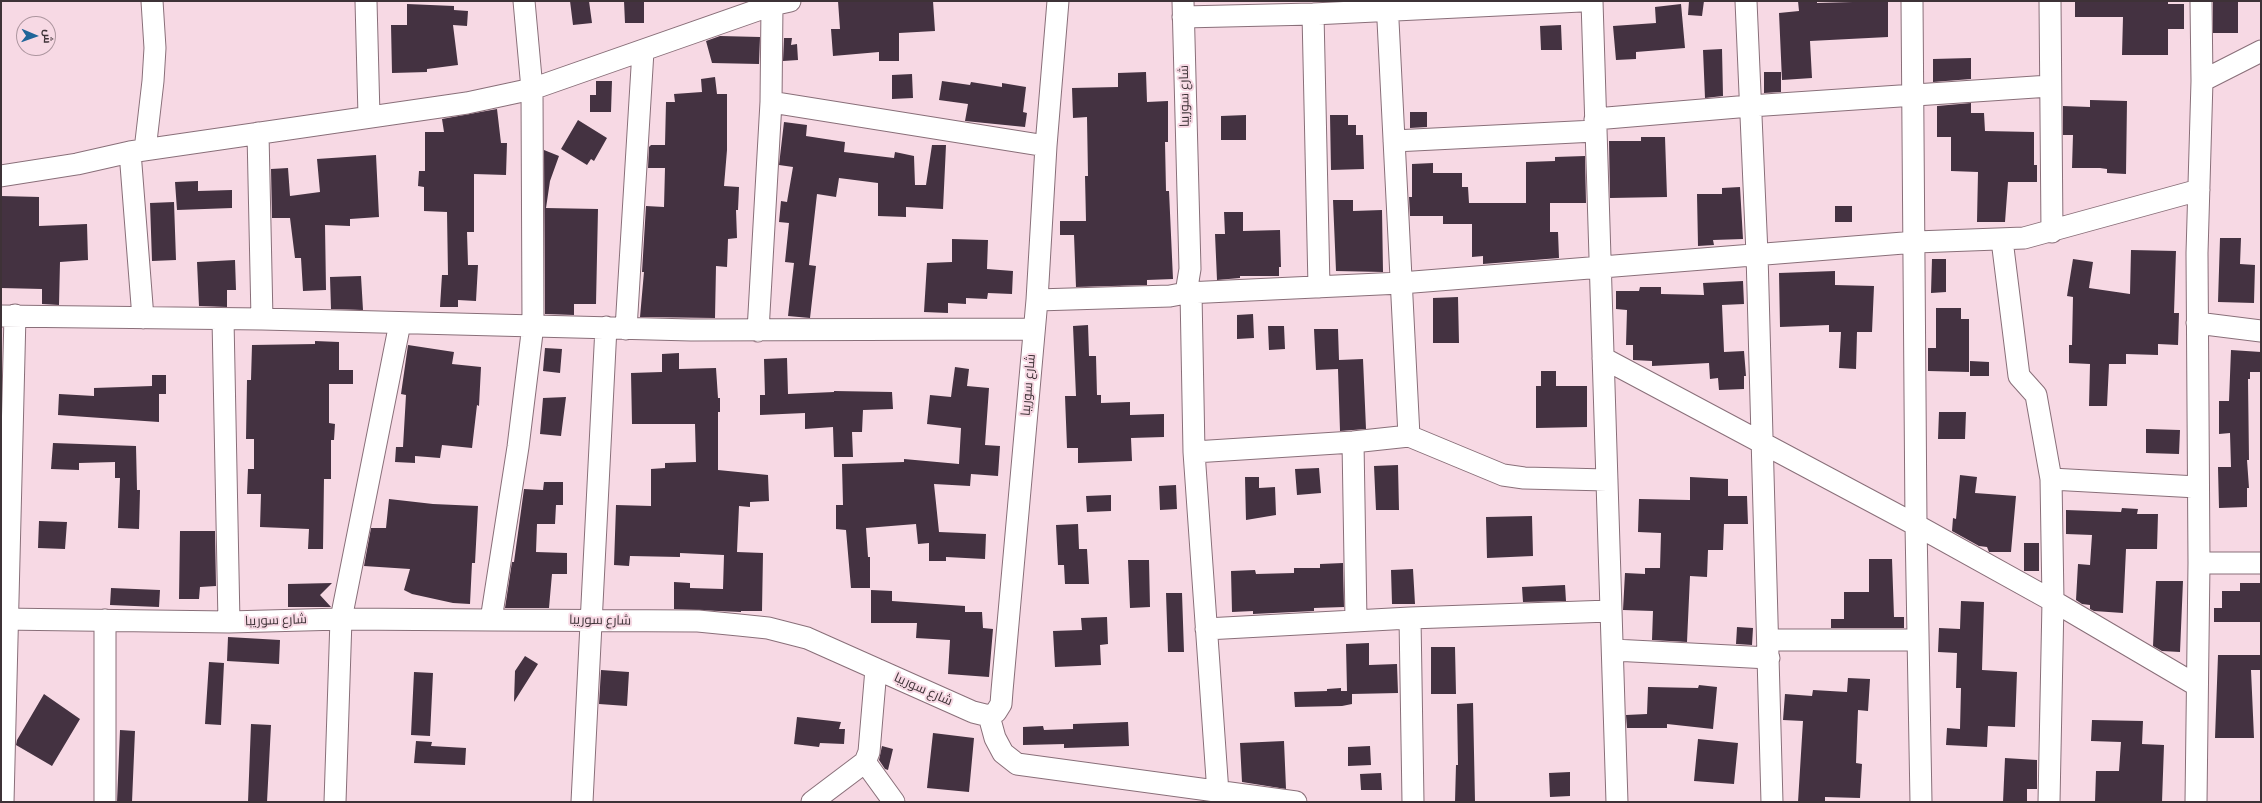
<!DOCTYPE html>
<meta charset="utf-8">
<style>
body{margin:0}
#map{position:relative;width:2262px;height:803px;overflow:hidden;background:#f7d9e4;font-family:"Roboto Condensed",Cairo,sans-serif}
canvas{display:block}
.frame{position:absolute;inset:0;border:2px solid #3e3237;pointer-events:none}
.north{position:absolute;left:16px;top:16px;width:40px;height:40px;box-sizing:border-box;background:#f7d9e4;border:1px solid #ad969f;border-radius:50%;rotate:92deg;font-size:11px;font-weight:700;line-height:16px;text-align:center;color:#3e3237}
.north::after{content:'';display:block;margin:auto;width:14px;height:18px;background:#206599;clip-path:polygon(50% 0,100% 100%,50% 72%,0 100%)}
</style>
<div id="map">
<canvas width="2262" height="803"></canvas>
<div class="frame"></div>
<div class="north">ش</div>
</div>
<script>
const g = document.querySelector('canvas').getContext('2d');
g.lineJoin = 'round';
function fillPath(path, color) { g.fillStyle = color; g.fill(path, 'evenodd'); }
const toPath = rows => new Path2D(rows.map(r => 'M' + r).join(''));
function strokePath(path, color, width, dash) { g.strokeStyle = color; g.lineWidth = width; g.lineCap = dash ? 'butt' : 'round'; g.setLineDash(dash || []); g.stroke(path); }
function label(font, color, halo, rows, align = 'center') {
  g.font = font + ' "Roboto Condensed",Cairo,sans-serif'; g.lineWidth = 4; g.setLineDash([]); g.textBaseline = 'middle'; g.strokeStyle = halo; g.fillStyle = color; for (const [text, x, y, turn = 0] of rows) {
    g.save(); g.translate(x, y); g.rotate((+turn || 0) * Math.PI / 180); g.textAlign = isNaN(turn) ? turn : align; if (halo) g.strokeText(text, 0, 0); g.fillText(text, 0, 0); g.restore();
  }
}
fillPath(toPath([
 [570,1,589,1,592,23,573,25],
 [624,1,644,1,644,23,625,23],
 [838,1,933,1,935,31,899,33,899,61,879,61,879,52,833,56,831,29,840,29],
 [1689,1,1704,1,1702,16,1688,15],
 [1798,1,1817,1,1817,3,1888,1,1888,37,1810,41,1812,78,1782,80,1779,13,1799,11],
 [2075,1,2168,1,2168,4,2184,4,2184,29,2168,29,2168,55,2122,55,2123,17,2075,17],
 [2213,1,2238,1,2238,33,2213,33],
 [407,4,454,6,454,10,468,11,467,26,453,25,458,65,427,69,427,72,392,73,391,25,407,25],
 [1681,4,1685,48,1636,52,1636,59,1616,60,1613,26,1656,23,1655,7],
 [1561,25,1562,50,1541,50,1540,26],
 [720,36,760,37,759,64,712,63,706,41],
 [784,38,792,38,791,45,797,44,798,60,783,61],
 [1722,49,1723,96,1705,98,1703,50],
 [1971,58,1971,79,1933,82,1933,59],
 [1146,72,1147,102,1168,101,1168,142,1165,142,1166,191,1169,191,1173,279,1147,280,1147,285,1076,287,1074,235,1060,235,1060,221,1086,221,1085,176,1088,176,1087,117,1073,118,1072,88,1118,87,1118,73],
 [1764,72,1781,72,1781,92,1764,93],
 [912,74,913,98,892,99,892,75],
 [715,77,717,94,727,94,727,150,724,186,739,187,738,210,736,210,737,238,728,239,727,267,716,266,715,318,640,317,644,272,642,272,646,206,664,207,665,168,648,168,649,147,651,145,665,145,666,102,675,102,674,94,702,92,701,79],
 [596,81,612,81,611,112,590,112,590,95,596,95],
 [942,81,970,85,971,82,1002,87,1002,83,1026,87,1023,112,1027,113,1025,127,965,121,968,104,939,100],
 [2090,100,2127,101,2126,174,2107,173,2107,169,2100,168,2072,168,2073,135,2063,135,2063,106,2090,107],
 [1971,103,1971,113,1984,113,1985,131,2034,132,2034,165,2037,165,2037,182,2008,182,2005,222,1977,222,1978,172,1951,171,1951,137,1937,137,1937,106],
 [497,109,501,143,507,143,506,175,474,174,474,232,467,232,468,265,478,265,476,301,458,300,458,307,440,307,442,275,448,275,447,212,424,211,424,187,418,186,419,171,425,171,425,132,444,132,442,119],
 [1410,112,1427,112,1427,127,1410,128],
 [1246,115,1246,140,1221,140,1221,116],
 [1330,115,1348,115,1348,125,1356,125,1356,135,1363,135,1364,169,1331,170],
 [578,120,607,138,594,161,591,159,587,165,561,149],
 [784,122,807,125,806,136,845,142,844,152,894,158,895,152,914,156,915,185,926,185,932,145,946,145,943,209,906,207,906,217,878,216,878,183,839,178,836,197,817,194,809,265,816,266,810,318,788,316,794,263,785,262,789,223,779,222,781,201,787,202,793,167,779,165],
 [1641,137,1665,137,1667,197,1610,198,1609,141,1641,141],
 [544,150,559,156,550,181,546,208,598,209,596,304,574,304,574,315,545,314],
 [376,155,379,217,350,219,350,226,325,225,326,290,303,291,301,258,295,258,290,218,272,218,271,169,288,168,290,196,320,192,317,159],
 [1585,156,1586,203,1550,203,1550,232,1558,232,1559,258,1483,264,1483,256,1472,257,1472,224,1443,224,1443,216,1410,216,1409,197,1412,197,1412,164,1433,163,1433,173,1462,173,1462,187,1468,187,1469,203,1526,203,1526,162,1555,161,1555,157],
 [198,181,198,191,232,190,232,208,177,210,175,182],
 [1740,187,1743,239,1713,240,1714,245,1698,246,1697,194,1722,194,1722,188],
 [1,196,39,197,39,226,87,224,88,260,60,262,59,305,42,304,42,289,1,288],
 [1333,200,1353,200,1353,211,1382,210,1383,272,1336,271],
 [174,202,176,260,152,261,150,203],
 [1835,206,1852,206,1852,222,1835,222],
 [1224,212,1243,212,1243,231,1280,230,1281,267,1279,267,1279,276,1240,276,1240,278,1217,280,1215,234,1225,234],
 [2220,238,2241,238,2240,264,2255,265,2254,303,2218,302],
 [952,239,988,240,987,269,1013,271,1012,294,988,293,987,299,966,298,966,304,948,303,948,313,924,312,927,263,952,262],
 [2131,250,2176,251,2174,313,2179,313,2178,345,2158,344,2158,355,2126,354,2126,364,2109,364,2107,406,2089,406,2090,364,2069,363,2069,345,2072,345,2073,297,2067,296,2073,259,2093,262,2089,288,2130,294],
 [1932,259,1946,259,1946,292,1931,293],
 [235,260,236,290,227,290,227,307,199,306,197,262],
 [1835,271,1835,285,1874,286,1872,332,1857,332,1856,369,1839,368,1841,332,1829,332,1829,325,1780,327,1779,273],
 [361,276,363,310,331,309,330,277],
 [1743,281,1744,304,1722,305,1724,352,1744,351,1746,376,1744,376,1744,389,1719,390,1718,378,1710,379,1709,363,1652,366,1652,361,1633,360,1633,345,1626,345,1627,310,1616,309,1616,291,1639,291,1640,287,1661,287,1661,294,1704,295,1703,283],
 [1458,297,1459,343,1433,343,1433,298],
 [1936,308,1961,308,1961,319,1969,319,1969,372,1928,371,1928,348,1936,348],
 [1253,314,1254,338,1237,339,1237,315],
 [1088,325,1089,356,1096,356,1097,395,1101,395,1101,403,1130,402,1130,415,1164,414,1164,437,1131,438,1132,461,1078,463,1078,448,1067,448,1065,396,1076,396,1073,326],
 [1268,326,1284,326,1285,349,1269,350],
 [1314,329,1338,329,1339,360,1363,359,1366,429,1340,431,1338,369,1316,370],
 [315,341,339,342,339,370,353,370,353,384,329,384,329,423,335,424,334,440,331,440,331,479,324,479,323,549,308,549,309,529,260,527,261,494,247,494,248,469,254,469,254,439,246,439,247,380,251,380,252,345,315,344],
 [408,345,454,352,452,364,481,367,479,406,477,405,472,448,442,445,440,458,415,456,415,463,395,462,396,447,403,447,406,395,401,394],
 [545,348,562,349,560,373,543,371],
 [2231,350,2261,352,2261,372,2250,372,2250,379,2248,379,2249,460,2247,460,2249,488,2247,488,2247,507,2219,508,2218,467,2231,467,2230,433,2219,434,2219,401,2229,401],
 [679,353,679,369,716,368,718,398,720,398,720,412,718,412,718,470,768,475,769,501,750,502,750,507,739,506,737,552,763,553,762,611,741,611,741,612,674,609,674,582,690,583,690,588,723,589,724,555,680,553,680,557,630,556,629,566,614,565,616,505,651,506,651,469,665,468,665,463,696,462,695,424,632,424,631,373,662,372,662,354],
 [787,358,788,394,834,392,834,391,892,392,893,409,863,410,862,432,852,432,853,457,834,457,833,427,805,429,805,413,760,415,760,395,765,395,764,359],
 [1970,361,1989,362,1989,376,1970,376],
 [955,367,969,369,967,386,989,388,985,445,1000,446,998,476,971,474,970,486,934,484,939,532,986,534,985,559,946,557,946,561,929,561,929,543,918,544,916,524,866,528,868,557,870,557,870,588,851,588,846,530,836,529,836,505,843,505,842,464,904,462,904,459,959,464,961,428,927,424,930,395,951,397],
 [1541,371,1556,371,1556,386,1587,386,1587,427,1536,428,1536,386,1541,386],
 [152,375,166,375,166,394,159,394,159,422,58,415,59,394,94,396,94,388,152,386],
 [566,397,561,436,540,434,543,398],
 [1939,412,1966,412,1965,439,1938,439],
 [2146,429,2180,430,2179,454,2146,453],
 [53,443,136,446,137,490,140,490,139,529,118,528,120,478,115,478,115,462,79,463,79,470,51,469],
 [1398,465,1399,510,1376,510,1374,466],
 [1319,468,1321,493,1297,495,1295,469],
 [1960,475,1977,477,1975,493,2016,496,2011,552,1989,552,1987,547,1979,546,1952,531,1953,518,1956,519],
 [1245,477,1259,477,1259,488,1275,487,1276,515,1246,520],
 [1690,477,1728,479,1728,496,1747,496,1748,524,1724,524,1723,550,1708,550,1707,577,1690,576,1687,642,1652,640,1653,611,1623,610,1625,573,1645,574,1645,568,1660,568,1661,533,1638,532,1639,499,1690,500],
 [544,482,563,482,563,505,556,505,555,524,537,524,536,552,567,553,567,574,552,574,549,608,505,608,512,562,514,562,524,489,543,490],
 [1176,485,1177,509,1160,510,1159,486],
 [1111,495,1111,511,1087,512,1086,496],
 [389,499,433,504,478,506,475,563,472,563,470,604,453,603,412,594,404,590,410,569,364,566,371,528,386,528],
 [2122,508,2138,509,2137,514,2158,514,2157,549,2126,549,2123,613,2094,611,2090,609,2090,605,2082,604,2076,600,2078,564,2090,565,2092,535,2066,534,2066,510,2121,512],
 [1532,516,1533,556,1487,558,1486,517],
 [39,521,67,522,65,549,38,548],
 [1078,524,1079,549,1087,549,1089,584,1065,584,1064,565,1058,565,1056,525],
 [180,531,215,531,216,586,200,587,199,599,179,599],
 [2024,543,2039,543,2039,571,2024,571],
 [1869,559,1892,559,1894,617,1904,617,1904,628,1831,628,1831,619,1844,619,1844,592,1869,592],
 [1128,560,1149,560,1150,607,1130,608],
 [1343,563,1344,607,1314,608,1314,611,1253,614,1253,611,1232,612,1231,571,1255,570,1256,574,1294,573,1294,568,1320,568,1320,564],
 [1413,569,1415,604,1392,604,1391,570],
 [2156,581,2183,581,2180,652,2162,651,2153,646],
 [332,583,320,595,331,607,288,607,288,584],
 [2240,583,2261,583,2261,622,2214,622,2214,608,2222,608,2222,591,2240,591],
 [1565,585,1566,601,1523,602,1522,587],
 [111,588,160,590,159,607,110,605],
 [871,590,892,591,892,601,965,606,965,612,982,612,983,628,993,629,989,677,948,674,950,640,916,638,917,623,871,623],
 [1166,593,1182,593,1184,652,1168,652],
 [1961,601,1984,602,1982,670,2017,672,2015,727,1988,726,1987,747,1946,745,1947,728,1960,729,1961,688,1956,688,1957,653,1938,652,1939,628,1960,629],
 [1107,617,1108,644,1100,645,1101,665,1055,667,1053,631,1082,630,1081,618],
 [1737,627,1753,628,1752,645,1736,644],
 [228,637,280,640,279,664,227,661],
 [1369,643,1369,665,1397,664,1398,693,1352,694,1352,704,1342,706,1295,707,1294,692,1327,691,1327,689,1341,688,1341,691,1347,691,1346,644],
 [1431,647,1455,647,1456,694,1431,694],
 [2218,655,2261,655,2261,670,2251,670,2254,738,2215,738],
 [525,656,538,664,514,702,515,671],
 [209,662,224,663,221,725,205,724],
 [601,670,629,672,627,706,599,704],
 [414,672,433,673,430,736,411,735],
 [1848,678,1870,679,1868,711,1858,710,1856,763,1862,764,1860,798,1825,797,1825,802,1798,802,1803,721,1783,720,1785,694,1812,696,1813,690,1847,692],
 [1699,685,1717,687,1713,729,1667,724,1667,728,1627,728,1626,715,1647,714,1648,687,1698,688],
 [44,694,80,719,52,766,16,745,17,740],
 [1473,703,1475,802,1455,802,1456,765,1458,765,1457,704],
 [797,717,841,722,839,729,845,729,844,744,820,743,819,747,794,744],
 [2092,720,2143,721,2142,744,2164,745,2162,802,2095,802,2096,771,2119,771,2121,742,2091,741],
 [1128,722,1129,746,1064,748,1064,744,1023,745,1023,727,1043,726,1044,730,1073,729,1073,724],
 [251,724,271,725,267,802,248,802],
 [120,730,135,731,132,802,117,802],
 [933,733,974,738,969,792,927,788],
 [1698,739,1738,743,1734,784,1694,781],
 [416,741,432,742,431,746,466,748,465,765,414,763],
 [1284,741,1286,789,1242,782,1240,743],
 [882,746,893,749,888,770,885,769,879,760],
 [1370,746,1371,765,1348,766,1348,747],
 [2005,758,2037,760,2037,789,2027,789,2027,802,2003,802],
 [1570,772,1570,796,1550,797,1549,773],
 [1381,773,1382,790,1361,790,1360,774]
]), '#443241');
const minor = toPath([
 [366,1,369,116],
 [1387,1,1409,436],
 [1592,1,1617,802],
 [1746,1,1757,254,1772,802],
 [1912,1,1916,525,1921,802],
 [2050,1,2052,232],
 [1313,14,1319,287],
 [1183,17,1313,14,1581,1],
 [2202,81,2261,51],
 [771,102,1046,146],
 [1595,119,1750,106,2050,86],
 [258,133,262,319],
 [1394,141,1595,131],
 [145,150,153,81,155,48,152,1],
 [130,152,143,318],
 [1,176,77,164,130,152,467,103,532,89,772,5,790,1],
 [2002,240,2019,376,2036,395,2051,479,2053,601,2049,802],
 [1186,293,1401,283,1916,242,2024,238,2199,190],
 [1191,293,1194,452,1218,793],
 [1037,300,1046,146,1058,1],
 [1,316,262,319,691,330,1034,329],
 [223,319,229,622],
 [2197,323,2261,331],
 [626,329,643,51],
 [758,331,771,102,772,5],
 [1603,358,1916,525,2053,601,2196,685],
 [1353,442,1356,621],
 [1194,452,1353,442,1409,436,1503,475,1524,478,1607,480],
 [2051,479,2197,487],
 [2199,563,2261,563],
 [1410,618,1413,802],
 [1,619,229,622,341,619,491,620,698,621,739,625,768,628,807,638,973,712,989,716,996,712,1001,704,1002,691,1037,300,1170,296,1186,293,1190,269,1183,1],
 [105,620,105,802],
 [491,620,518,447,533,325,532,89,524,1],
 [1206,629,1410,618,1610,611],
 [1768,640,1918,640],
 [1613,650,1769,658],
 [989,716,995,738,1003,753,1017,764,1296,802],
 [865,762,894,802],
 [3,802,15,315],
 [335,802,341,619,400,323],
 [582,802,606,327],
 [812,802,865,762,869,752,876,669],
 [2196,802,2199,563,2197,253,2202,81,2201,1]
]);
strokePath(minor, '#896f79', 23);
strokePath(minor, '#fff', 21);
label('13px', '#3e3237', '#f7d9e4', [
 ["شارع سوريبا",1185,96,-91],
 ["شارع سوريبا",1029,385,-85],
 ["شارع سوريبا",276,621,-2],
 ["شارع سوريبا",600,621,1],
 ["شارع سوريبا",923,690,24]
]);
</script>
